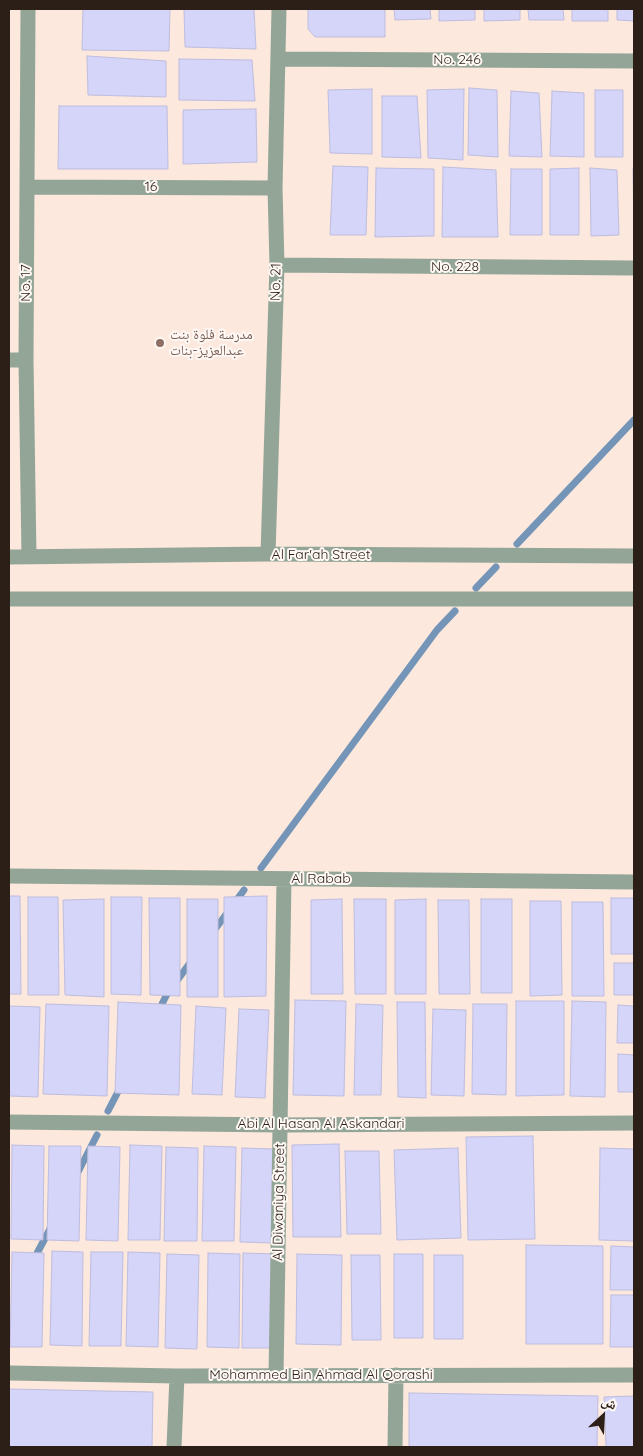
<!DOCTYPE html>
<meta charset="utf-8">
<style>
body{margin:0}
#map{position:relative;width:643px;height:1456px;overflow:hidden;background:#fce8dd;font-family:Quicksand,"Noto Naskh Arabic",sans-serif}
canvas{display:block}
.frame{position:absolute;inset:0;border:10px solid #2b1f18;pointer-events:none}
.north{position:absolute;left:578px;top:1391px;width:50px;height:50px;-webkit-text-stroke:4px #fff8f4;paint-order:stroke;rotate:25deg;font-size:14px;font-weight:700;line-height:20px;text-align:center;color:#2b1f18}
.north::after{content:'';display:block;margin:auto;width:18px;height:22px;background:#2b1f18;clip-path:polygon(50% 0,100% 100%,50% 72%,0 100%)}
</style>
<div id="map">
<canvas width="643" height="1456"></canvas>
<div class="frame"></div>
<div class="north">ش</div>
</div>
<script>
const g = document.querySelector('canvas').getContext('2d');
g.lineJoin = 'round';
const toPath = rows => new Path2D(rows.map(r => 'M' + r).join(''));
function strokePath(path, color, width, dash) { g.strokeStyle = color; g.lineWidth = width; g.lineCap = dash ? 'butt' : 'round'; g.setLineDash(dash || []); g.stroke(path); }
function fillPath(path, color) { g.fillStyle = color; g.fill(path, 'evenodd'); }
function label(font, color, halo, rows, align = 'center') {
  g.font = font + ' Quicksand,"Noto Naskh Arabic",sans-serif'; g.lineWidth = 4; g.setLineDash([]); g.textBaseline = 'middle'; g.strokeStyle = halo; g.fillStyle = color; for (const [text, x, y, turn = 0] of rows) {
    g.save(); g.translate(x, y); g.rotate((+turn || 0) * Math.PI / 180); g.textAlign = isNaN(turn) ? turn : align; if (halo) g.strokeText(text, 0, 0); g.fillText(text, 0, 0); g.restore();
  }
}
strokePath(toPath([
 [517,544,634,420],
 [476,588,496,567],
 [261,868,437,630,455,611],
 [213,932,244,890],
 [158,1012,166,996,192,960],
 [108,1111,121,1086],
 [77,1174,97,1135],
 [34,1259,51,1227]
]), '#7495b7', 7);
const building = toPath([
 [83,9,170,9,169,51,82,50,83,9],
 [184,9,254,9,256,49,185,47,184,9],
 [308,9,385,9,385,37,315,37,308,29,308,9],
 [394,9,430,9,431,19,395,20,394,9],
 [439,9,475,9,475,20,439,21,439,9],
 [484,9,520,9,520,20,484,21,484,9],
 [528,9,563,9,564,20,529,20,528,9],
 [572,9,608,9,608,21,572,21,572,9],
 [617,9,634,9,634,21,617,20,617,9],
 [87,56,166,61,166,97,88,95,87,56],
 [179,59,252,60,255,101,179,100,179,59],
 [469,88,497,90,498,157,468,155,469,88],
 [372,89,372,154,330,153,328,90,372,89],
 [464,89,463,160,428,158,427,90,464,89],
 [595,90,623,90,623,157,595,157,595,90],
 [511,91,539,93,542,157,509,156,511,91],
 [552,91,584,93,584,157,550,156,552,91],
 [382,96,417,96,421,158,382,157,382,96],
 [59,106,167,106,168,169,58,169,59,106],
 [256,109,257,162,183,164,183,110,256,109],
 [333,166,368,167,366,235,330,235,333,166],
 [443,167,496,170,498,237,442,237,443,167],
 [376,168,434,169,434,236,375,237,376,168],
 [579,168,579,235,550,235,550,169,579,168],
 [590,168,617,170,619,235,591,236,590,168],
 [511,169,542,169,542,235,510,235,511,169],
 [633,169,634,169,634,232,633,169],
 [9,896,20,896,21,994,9,994,9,896],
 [267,896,266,996,224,997,224,897,267,896],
 [28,897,58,897,59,995,28,995,28,897],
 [111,897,142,897,141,995,111,994,111,897],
 [149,898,180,898,180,996,150,995,149,898],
 [611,898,634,898,634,954,611,954,611,898],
 [104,899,104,997,65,995,63,900,104,899],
 [187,899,218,899,218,997,187,997,187,899],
 [342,899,343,994,311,994,311,900,342,899],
 [354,899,386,899,386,994,355,994,354,899],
 [426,899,426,994,395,994,395,900,426,899],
 [481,899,512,899,512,993,481,993,481,899],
 [438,900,469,900,470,994,439,994,438,900],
 [530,901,561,901,562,995,530,996,530,901],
 [572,902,603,902,604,996,572,996,572,902],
 [614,963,634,963,634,995,614,995,614,963],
 [295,1000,346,1001,344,1096,293,1095,295,1000],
 [516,1001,564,1001,564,1095,516,1096,516,1001],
 [572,1001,606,1002,605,1097,570,1096,572,1001],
 [118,1002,181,1005,179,1095,115,1093,118,1002],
 [397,1002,425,1002,426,1098,398,1097,397,1002],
 [46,1004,109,1006,107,1096,43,1094,46,1004],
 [356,1004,383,1005,381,1095,354,1095,356,1004],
 [473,1004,507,1004,506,1095,472,1094,473,1004],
 [618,1005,634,1006,634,1043,617,1043,618,1005],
 [9,1006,40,1007,38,1097,9,1096,9,1006],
 [196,1006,226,1008,222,1095,192,1094,196,1006],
 [239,1009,269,1010,265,1098,235,1097,239,1009],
 [433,1009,466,1010,464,1096,431,1095,433,1009],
 [618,1054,634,1055,634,1092,618,1092,618,1054],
 [533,1136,535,1239,468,1240,466,1137,533,1136],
 [339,1144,341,1237,293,1237,292,1145,339,1144],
 [12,1145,44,1146,43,1240,11,1239,12,1145],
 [130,1145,162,1146,160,1240,128,1240,130,1145],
 [49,1146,81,1146,79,1241,47,1240,49,1146],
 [88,1146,120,1147,118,1241,86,1240,88,1146],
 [204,1146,236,1147,234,1241,202,1241,204,1146],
 [166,1147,198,1148,197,1241,164,1241,166,1147],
 [242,1148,274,1149,272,1243,240,1242,242,1148],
 [458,1148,461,1238,397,1240,394,1150,458,1148],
 [600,1148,634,1149,634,1241,599,1240,600,1148],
 [345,1151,379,1151,381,1234,347,1234,345,1151],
 [526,1245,603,1246,603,1344,526,1344,526,1245],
 [611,1246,634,1247,634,1290,610,1290,611,1246],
 [52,1251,83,1252,82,1346,50,1345,52,1251],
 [12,1252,44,1253,42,1347,10,1347,12,1252],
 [91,1252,123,1252,121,1346,89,1346,91,1252],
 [128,1252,160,1253,158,1347,126,1346,128,1252],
 [208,1253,240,1254,239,1348,207,1347,208,1253],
 [243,1253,275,1254,274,1348,242,1348,243,1253],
 [167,1254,199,1255,197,1349,165,1348,167,1254],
 [297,1254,342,1255,341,1345,296,1344,297,1254],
 [394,1254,423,1254,423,1338,394,1338,394,1254],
 [351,1255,380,1255,381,1340,352,1340,351,1255],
 [434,1255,463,1255,463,1339,434,1339,434,1255],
 [611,1295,634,1295,634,1347,610,1347,611,1295],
 [9,1389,153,1392,152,1447,9,1447,9,1389],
 [409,1393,598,1396,597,1447,409,1447,409,1393],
 [634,1396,634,1447,606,1447,604,1397,634,1396]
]);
fillPath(building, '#d5d4f9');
strokePath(building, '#bebddd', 1);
strokePath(toPath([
 [28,9,26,360,29,557],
 [279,59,634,61],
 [27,187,275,188],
 [277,265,634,268],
 [9,360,26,360],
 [268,554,277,265,275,188,279,9],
 [9,557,268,554,634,556],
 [9,599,634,599],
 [9,876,634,882],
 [9,1122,281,1125,634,1123],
 [9,1373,177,1376,634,1375],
 [276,1376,284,879],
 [174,1447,177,1376],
 [395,1447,396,1375]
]), '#93a597', 15);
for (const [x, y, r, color] of [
 [160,343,5,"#8d6e63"]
]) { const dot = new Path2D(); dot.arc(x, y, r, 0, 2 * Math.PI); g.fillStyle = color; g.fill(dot); strokePath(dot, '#fff8f4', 2); }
label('14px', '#2b1f18', '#fff8f4', [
 ["No. 246",457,60],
 ["16",151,187],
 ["No. 228",455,267],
 ["No. 21",276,282,-89],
 ["No. 17",26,283,-90],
 ["Al Far'ah Street",321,555],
 ["Al Rabab",321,879],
 ["Abi Al Hasan Al Askandari",321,1124],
 ["Al Diwaniya Street",279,1202,-89],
 ["Mohammed Bin Ahmad Al Qorashi",321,1375]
]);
label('14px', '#785e54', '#fff8f4', [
 ["مدرسة فلوة بنت",170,335],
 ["عبدالعزيز-بنات",170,351]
], 'left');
</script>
